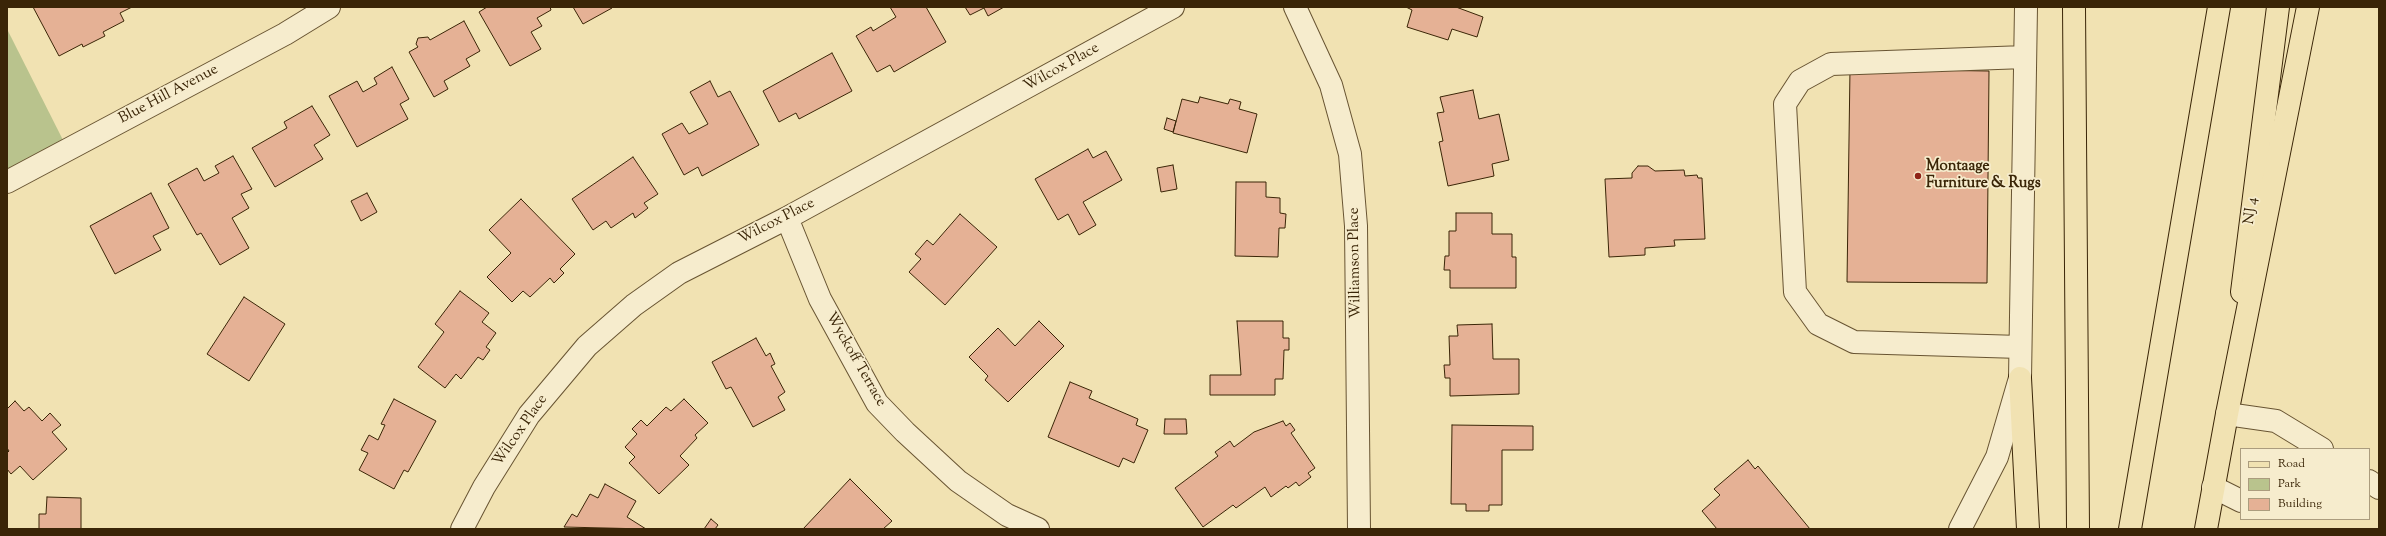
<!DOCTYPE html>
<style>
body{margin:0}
#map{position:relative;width:2386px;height:536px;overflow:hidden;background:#f1e2b2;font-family:"Sorts Mill Goudy",serif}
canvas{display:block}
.frame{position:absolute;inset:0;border:8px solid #3a2507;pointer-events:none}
.legend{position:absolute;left:2240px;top:448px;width:130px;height:72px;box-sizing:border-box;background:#f6eccd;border:1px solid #ab9c7e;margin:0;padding:5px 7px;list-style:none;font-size:12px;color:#3a2507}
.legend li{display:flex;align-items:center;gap:8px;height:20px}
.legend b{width:20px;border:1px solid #ab9c7e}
</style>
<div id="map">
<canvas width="2386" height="536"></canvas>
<div class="frame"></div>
<ul class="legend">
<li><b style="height:5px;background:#f1e2b2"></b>Road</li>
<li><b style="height:11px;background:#b9c38d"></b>Park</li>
<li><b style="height:11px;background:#e5b195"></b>Building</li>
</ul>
</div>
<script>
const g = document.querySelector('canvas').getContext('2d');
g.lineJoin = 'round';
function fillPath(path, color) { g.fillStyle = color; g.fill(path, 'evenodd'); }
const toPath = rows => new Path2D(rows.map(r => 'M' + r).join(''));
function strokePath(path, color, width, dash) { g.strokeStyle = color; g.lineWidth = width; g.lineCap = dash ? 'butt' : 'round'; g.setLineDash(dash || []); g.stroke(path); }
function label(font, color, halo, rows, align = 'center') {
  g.font = font + ' "Sorts Mill Goudy",serif'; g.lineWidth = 3.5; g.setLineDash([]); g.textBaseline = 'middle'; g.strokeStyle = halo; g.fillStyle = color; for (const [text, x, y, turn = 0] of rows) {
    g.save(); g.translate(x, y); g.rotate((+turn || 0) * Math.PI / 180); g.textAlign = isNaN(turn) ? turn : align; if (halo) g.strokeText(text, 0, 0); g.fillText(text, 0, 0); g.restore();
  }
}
fillPath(toPath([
 [7,29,68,150,7,182]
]), '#b9c38d');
const building = toPath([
 [33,7,132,7,120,13,124,21,103,32,105,36,83,47,82,44,59,56,33,7],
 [487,7,550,7,551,10,537,18,542,26,531,32,541,49,510,66,479,12,487,7],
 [573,7,612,7,612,8,583,24,573,7],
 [890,7,926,7,946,42,894,72,890,65,877,72,856,36,871,27,873,31,896,17,890,7],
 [965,7,1004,7,988,16,984,8,970,15,965,7],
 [1406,7,1456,7,1483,17,1477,37,1452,29,1448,40,1407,27,1412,10,1406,7],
 [464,21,480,51,466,59,470,66,444,81,448,89,434,97,409,52,418,47,416,44,418,38,428,37,430,40,464,21],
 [832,53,852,91,799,119,796,113,779,122,763,91,832,53],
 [392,67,409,99,400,104,408,119,357,147,329,96,357,81,363,92,377,84,374,78,392,67],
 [1850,69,1989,71,1987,283,1847,282,1850,69],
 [710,81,718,97,730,91,759,145,702,176,698,167,684,175,662,134,682,123,689,134,708,124,690,92,710,81],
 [1473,90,1479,119,1499,114,1509,160,1492,164,1494,176,1448,186,1439,142,1443,141,1437,113,1444,112,1440,97,1473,90],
 [1200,97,1228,104,1230,99,1241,102,1239,109,1257,114,1247,153,1173,133,1182,99,1198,103,1200,97],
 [312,106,330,135,314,145,323,159,275,187,252,148,287,128,284,122,312,106],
 [1167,118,1176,121,1173,132,1164,129,1167,118],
 [1088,149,1093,158,1106,151,1122,180,1083,202,1096,225,1079,235,1068,214,1058,220,1035,179,1088,149],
 [233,156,252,189,241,194,249,208,232,218,249,248,220,265,201,233,197,235,168,184,197,168,204,181,219,173,215,166,233,156],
 [633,157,658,194,644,203,648,208,635,218,633,213,611,228,606,221,593,230,572,199,633,157],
 [1173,165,1177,189,1161,192,1157,168,1173,165],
 [1638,166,1648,166,1655,171,1684,170,1685,176,1697,175,1698,178,1702,178,1705,239,1674,240,1675,246,1645,248,1645,255,1609,257,1605,179,1632,178,1632,173,1638,166],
 [1236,182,1266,182,1266,197,1280,198,1280,213,1286,214,1285,228,1279,228,1278,257,1235,256,1236,182],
 [151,193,169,228,153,236,161,250,115,274,90,226,151,193],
 [367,193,377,212,361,221,351,201,367,193],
 [521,199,575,254,560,269,564,273,554,283,550,278,530,297,523,291,512,302,487,277,511,253,489,230,521,199],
 [1456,213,1492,213,1492,234,1512,234,1512,257,1516,257,1516,288,1450,288,1450,270,1444,270,1445,256,1449,256,1449,231,1456,231,1456,213],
 [960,214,997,247,945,305,909,272,921,259,915,254,927,240,933,245,960,214],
 [460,291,489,313,482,322,496,333,486,347,490,350,483,360,478,357,461,379,456,374,445,388,418,367,444,332,435,324,460,291],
 [244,297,285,324,249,381,207,354,244,297],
 [1039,321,1064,346,1008,402,985,380,988,376,969,357,998,328,1015,346,1039,321],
 [1237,321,1283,321,1283,338,1289,338,1289,350,1284,350,1283,379,1275,379,1275,395,1210,395,1210,375,1241,375,1237,321],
 [1492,324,1493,359,1519,359,1519,394,1450,396,1450,378,1445,378,1444,365,1450,365,1449,336,1458,336,1457,325,1492,324],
 [756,338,766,356,770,353,775,364,771,366,785,392,778,397,785,410,753,427,731,387,726,389,712,362,756,338],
 [1070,382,1092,391,1089,398,1138,419,1136,425,1148,430,1134,463,1123,458,1119,467,1048,437,1070,382],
 [394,399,436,421,408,472,404,470,394,489,359,470,368,453,361,450,369,435,378,440,385,425,381,424,394,399],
 [684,399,708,423,695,435,697,438,680,456,689,465,659,494,629,463,635,457,625,447,637,434,632,429,641,420,647,426,666,407,671,411,684,399],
 [15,401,24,411,29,407,42,421,50,413,61,425,52,432,67,449,33,480,20,466,11,474,7,469,7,453,9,451,7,448,7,409,15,401],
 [1165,419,1186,419,1187,434,1164,434,1165,419],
 [1283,421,1286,426,1290,423,1295,430,1291,433,1315,468,1308,473,1311,477,1299,486,1296,482,1288,488,1286,486,1271,497,1265,487,1236,508,1233,505,1203,527,1175,488,1218,456,1215,452,1230,441,1234,447,1254,432,1283,421],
 [1452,425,1533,426,1533,450,1502,450,1502,505,1489,505,1489,511,1466,511,1466,504,1451,504,1452,425],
 [1748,460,1755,469,1758,466,1810,529,1717,529,1702,511,1720,495,1714,489,1748,460],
 [850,479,892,521,883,529,803,529,850,479],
 [605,484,636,501,627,517,646,529,564,527,572,514,577,517,590,494,598,498,605,484],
 [47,497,81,498,81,529,39,529,39,514,46,514,47,497],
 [711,519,718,525,715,529,704,529,711,519]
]);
fillPath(building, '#e5b195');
strokePath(building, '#3a2507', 1);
const minor = toPath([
 [1295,7,1331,85,1350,154,1356,226,1359,529],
 [7,182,285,34,329,7],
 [787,218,820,299,877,403,905,432,958,481,1007,515,1038,529],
 [2020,347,1854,342,1818,324,1795,292,1785,104,1800,81,1831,64,2025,57],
 [2227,414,2276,421,2322,449],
 [2369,481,2379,488],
 [2213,487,2241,501],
 [462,529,484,487,529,415,587,346,634,305,679,273,787,218,1173,7],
 [1960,529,1997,457,2020,378,2026,7]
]);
const major = toPath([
 [2242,292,2278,7],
 [2130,529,2219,7]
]);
const highway = toPath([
 [2074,7,2078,529],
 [2020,378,2028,529],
 [2206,529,2227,414,2308,7]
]);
strokePath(minor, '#685432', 24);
strokePath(major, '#3a2507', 24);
strokePath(highway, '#3a2507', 24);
strokePath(minor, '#f6eccd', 22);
strokePath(major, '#f1e2b2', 22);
strokePath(highway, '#f1e2b2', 22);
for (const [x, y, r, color] of [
 [1918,176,4,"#8f2418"]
]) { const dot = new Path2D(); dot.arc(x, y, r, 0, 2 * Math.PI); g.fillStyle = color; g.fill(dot); strokePath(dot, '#f6eccd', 1.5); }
label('15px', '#3a2507', '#f6eccd', [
 ["Wilcox Place",1062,68,-29],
 ["Blue Hill Avenue",169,95,-28],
 ["NJ 4",2252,211,-83],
 ["Wilcox Place",777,222,-27],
 ["Williamson Place",1356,263,-91],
 ["Wyckoff Terrace",855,360,60],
 ["Wilcox Place",521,431,-55]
]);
label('bold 15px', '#3a2507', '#f6eccd', [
 ["Montaage",1926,167],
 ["Furniture & Rugs",1926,184]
], 'left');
</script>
